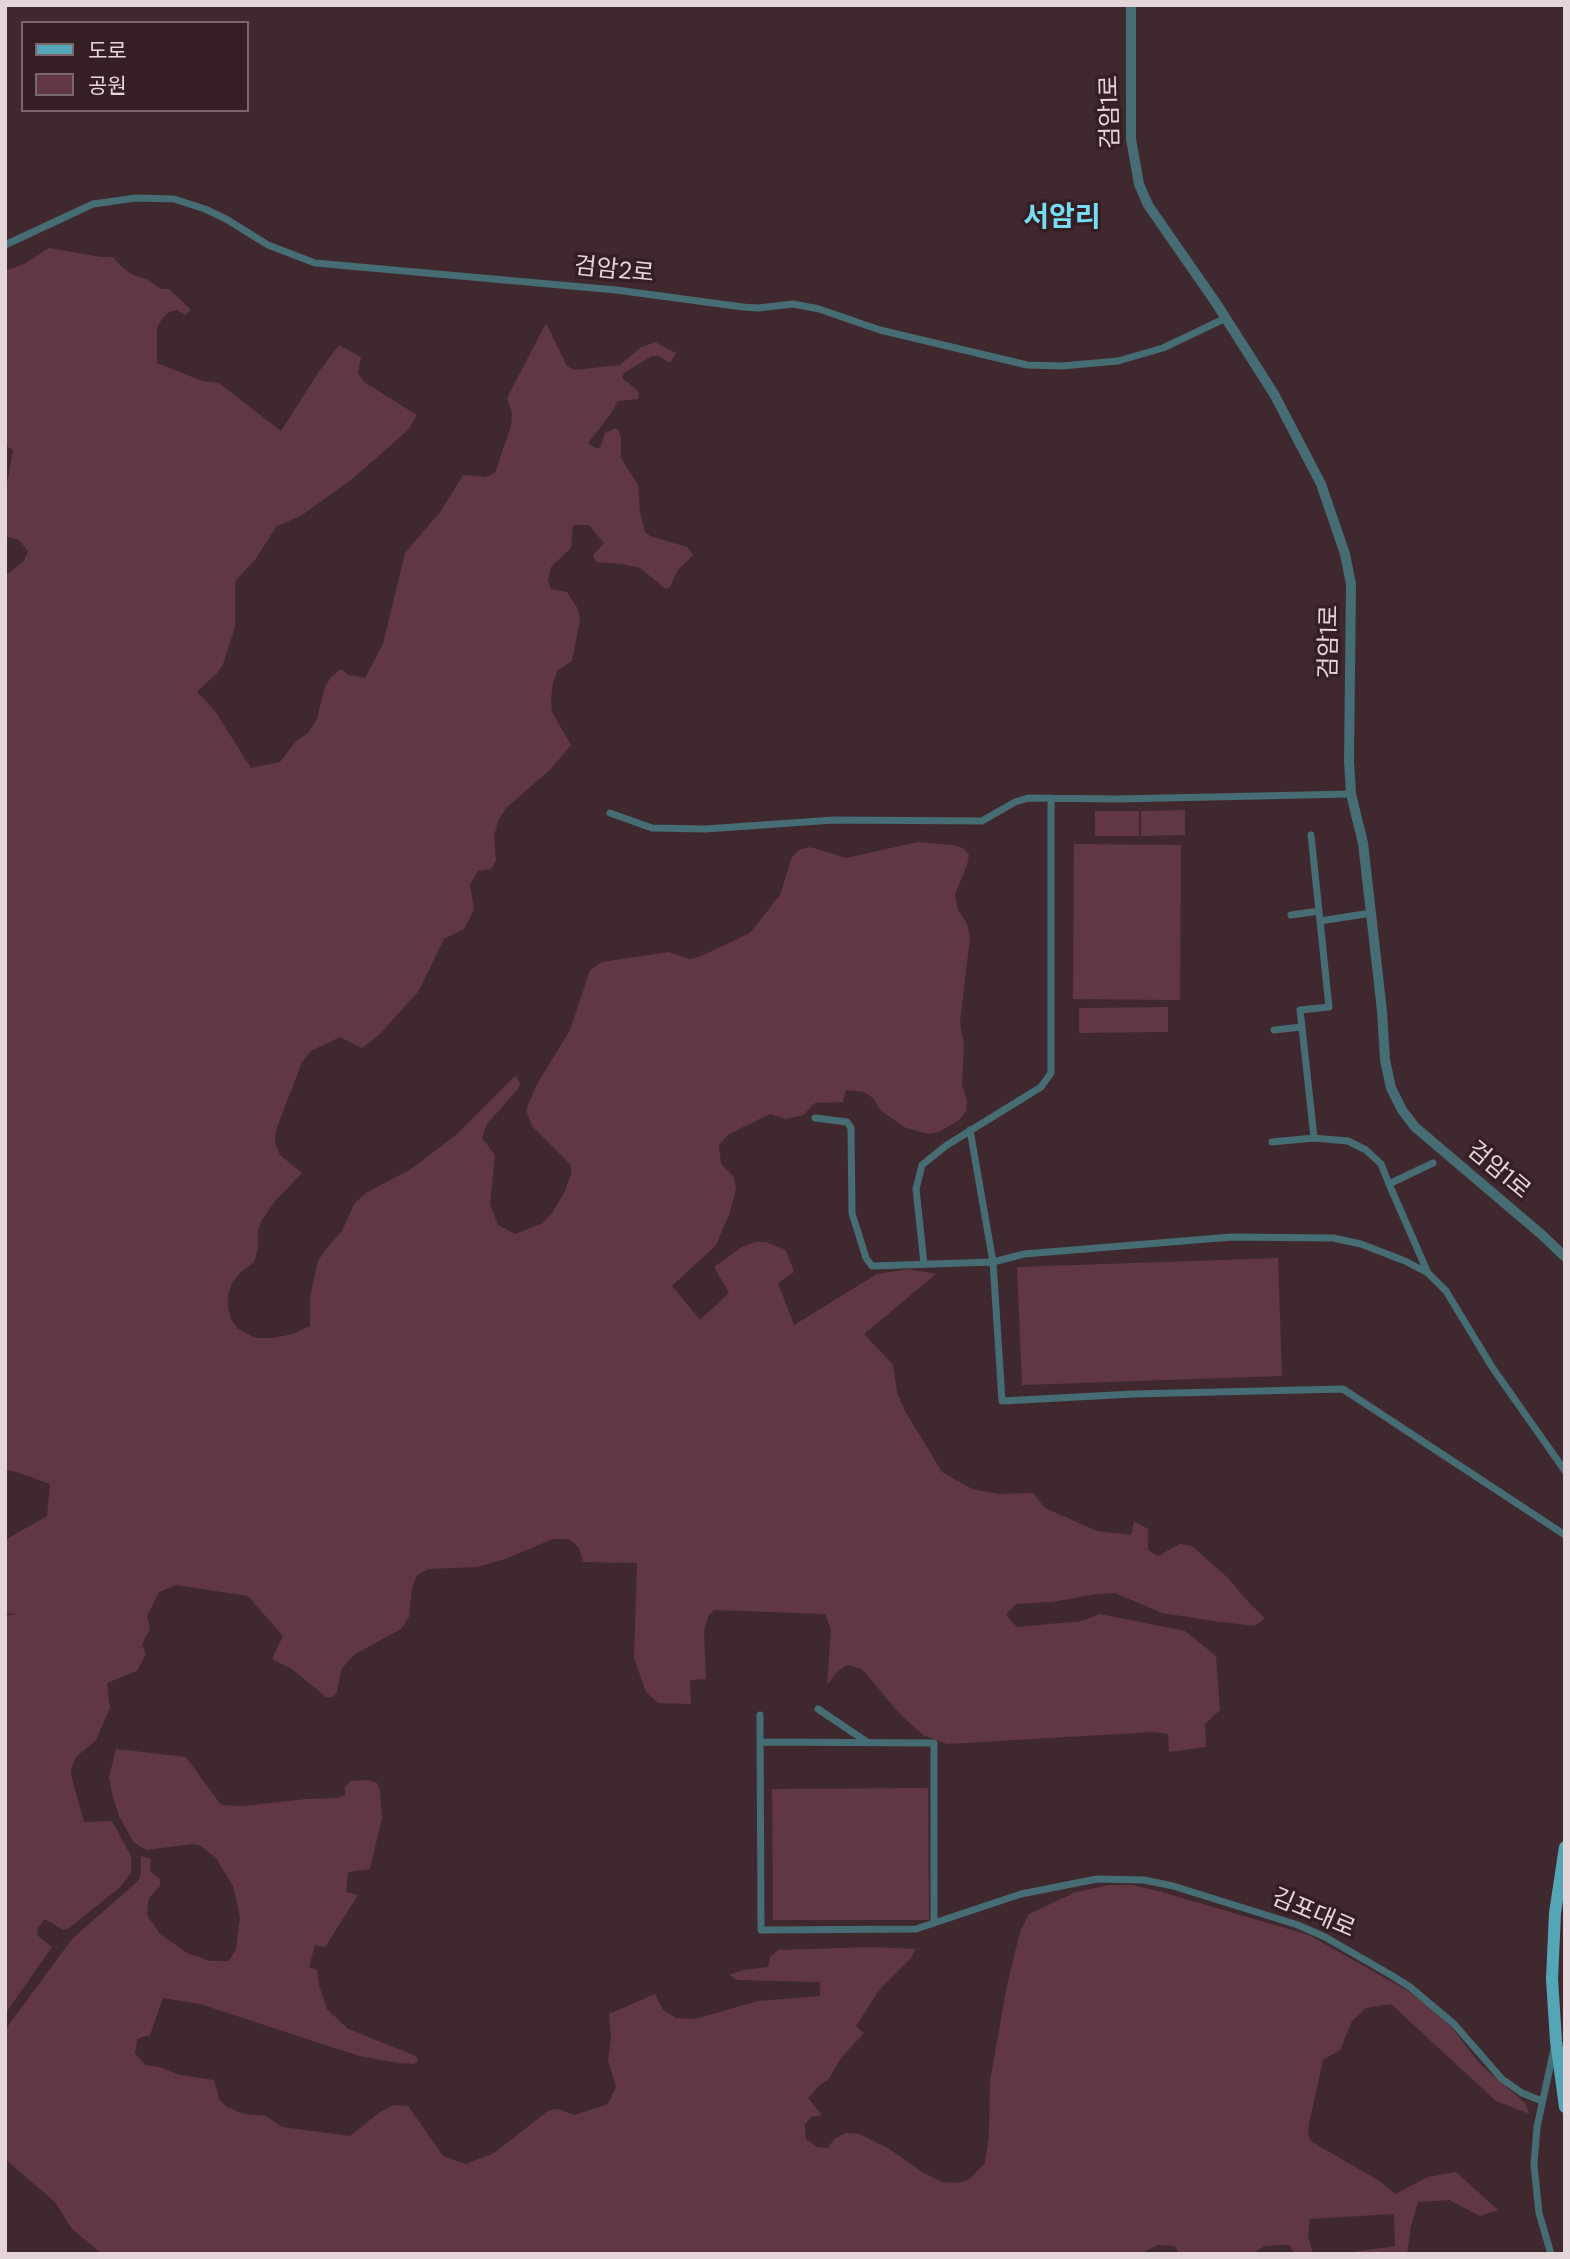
<!DOCTYPE html>
<meta charset="utf-8">
<style>
body{margin:0}
#map{position:relative;width:1570px;height:2259px;overflow:hidden;background:#3f292f;font-family:"DM Sans","Noto Sans KR",sans-serif}
canvas{display:block}
.frame{position:absolute;inset:0;border:7px solid #e4d5d8;pointer-events:none}
.legend{position:absolute;left:21px;top:21px;width:228px;height:91px;box-sizing:border-box;background:#351f25;border:2px solid #7b686d;margin:0;padding:9px 12px;list-style:none;font-size:21px;color:#e4d5d8}
.legend li{display:flex;align-items:center;gap:14px;height:35px}
.legend b{width:35px;border:2px solid #7b686d}
</style>
<div id="map">
<canvas width="1570" height="2259"></canvas>
<div class="frame"></div>
<ul class="legend">
<li><b style="height:9px;background:#54a6b7"></b>도로</li>
<li><b style="height:19px;background:#613743"></b>공원</li>
</ul>
</div>
<script>
const g = document.querySelector('canvas').getContext('2d');
g.lineJoin = 'round';
function fillPath(path, color) { g.fillStyle = color; g.fill(path, 'evenodd'); }
const toPath = rows => new Path2D(rows.map(r => 'M' + r).join(''));
function strokePath(path, color, width, dash) { g.strokeStyle = color; g.lineWidth = width; g.lineCap = dash ? 'butt' : 'round'; g.setLineDash(dash || []); g.stroke(path); }
function label(font, color, halo, rows, align = 'center') {
  g.font = font + ' "DM Sans","Noto Sans KR",sans-serif'; g.lineWidth = 7; g.setLineDash([]); g.textBaseline = 'middle'; g.strokeStyle = halo; g.fillStyle = color; for (const [text, x, y, turn = 0] of rows) {
    g.save(); g.translate(x, y); g.rotate((+turn || 0) * Math.PI / 180); g.textAlign = isNaN(turn) ? turn : align; if (halo) g.strokeText(text, 0, 0); g.fillText(text, 0, 0); g.restore();
  }
}
fillPath(toPath([
 [49,248,101,257,113,257,122,267,131,274,148,280,161,289,169,289,191,310,185,315,177,310,169,312,163,317,157,328,157,363,202,381,219,383,281,431,318,373,339,345,361,357,358,373,364,382,417,415,408,430,351,480,302,515,276,527,255,560,235,581,235,627,223,664,218,672,197,692,215,711,251,768,280,762,296,741,308,733,317,719,325,687,331,677,341,669,349,675,365,678,383,644,405,553,441,511,463,475,485,477,495,473,511,426,512,413,507,398,546,323,567,366,574,370,620,365,641,347,655,342,676,353,670,363,658,356,652,356,624,373,622,378,637,390,639,394,638,399,618,401,610,415,588,443,595,448,600,448,605,433,617,428,621,437,621,458,638,485,640,512,645,532,650,536,687,547,693,555,677,571,670,587,666,589,640,568,623,564,596,562,593,555,604,543,589,525,573,525,571,548,551,567,548,581,551,589,567,592,578,609,580,620,572,661,558,670,553,682,551,699,552,712,571,745,550,770,506,808,498,821,494,836,496,861,491,869,478,871,470,885,474,910,464,929,444,939,418,992,379,1035,362,1048,340,1037,311,1051,302,1062,276,1130,275,1142,280,1155,302,1173,275,1201,262,1220,258,1230,258,1249,254,1262,240,1273,232,1283,228,1295,228,1309,232,1321,238,1329,256,1338,272,1338,293,1334,310,1326,310,1297,318,1261,329,1245,342,1231,354,1204,366,1193,411,1169,456,1135,516,1075,520,1084,518,1089,487,1124,482,1138,495,1155,490,1204,498,1225,515,1234,541,1224,552,1213,565,1191,571,1174,571,1165,532,1126,526,1110,536,1086,570,1030,590,970,602,962,668,952,690,959,699,957,750,933,780,895,792,857,799,850,810,847,846,858,918,842,953,845,963,848,969,855,967,865,955,895,958,910,967,924,970,938,960,1022,964,1044,962,1085,967,1100,966,1111,959,1120,939,1132,929,1134,906,1128,881,1111,873,1098,864,1092,846,1090,843,1102,815,1103,803,1115,786,1119,770,1114,729,1134,719,1145,721,1164,734,1177,736,1189,730,1212,716,1245,672,1286,700,1320,729,1293,714,1267,742,1247,755,1242,766,1242,786,1250,794,1272,778,1283,794,1325,877,1274,908,1269,936,1274,864,1334,893,1365,897,1393,905,1411,942,1472,972,1489,999,1494,1033,1493,1045,1508,1097,1531,1131,1535,1134,1521,1148,1529,1148,1550,1158,1556,1180,1544,1192,1546,1228,1578,1250,1604,1265,1618,1255,1626,1213,1621,1162,1613,1115,1593,1097,1594,1052,1602,1016,1604,1006,1615,1017,1627,1082,1621,1100,1614,1185,1631,1216,1656,1220,1710,1205,1724,1206,1747,1169,1752,1168,1734,1154,1732,947,1744,923,1735,899,1713,862,1669,847,1665,836,1673,827,1685,831,1629,825,1614,714,1610,708,1617,704,1631,706,1679,690,1680,691,1704,658,1703,646,1692,634,1658,637,1563,583,1562,579,1548,569,1539,553,1539,505,1559,477,1567,429,1569,417,1575,412,1588,409,1617,401,1629,355,1654,348,1661,341,1670,337,1692,333,1697,326,1697,292,1669,272,1659,283,1636,248,1596,176,1585,159,1592,147,1616,150,1628,142,1645,146,1654,137,1671,107,1683,110,1708,96,1740,76,1757,71,1768,72,1779,84,1822,112,1821,131,1856,131,1873,119,1888,69,1928,63,1930,45,1919,37,1929,38,1936,52,1947,5,2014,5,1616,16,1614,5,1613,5,1540,47,1516,50,1484,17,1472,5,1470,5,576,24,561,28,551,19,540,5,536,5,495,13,450,5,445,5,271,24,264],
 [1185,810,1185,835,1141,836,1141,811],
 [1095,811,1139,811,1139,836,1095,836],
 [1074,844,1181,845,1180,1000,1073,999],
 [1168,1007,1168,1032,1079,1033,1079,1008],
 [1278,1258,1282,1376,1022,1385,1017,1267],
 [116,1749,186,1757,221,1805,244,1806,306,1799,337,1798,345,1795,345,1787,351,1781,368,1780,377,1783,380,1791,382,1818,370,1869,348,1872,346,1892,358,1895,325,1947,315,1945,309,1967,317,1970,319,1985,327,2009,348,2029,416,2056,418,2061,414,2064,399,2063,359,2056,200,2004,163,1998,150,2035,137,2039,135,2053,145,2065,160,2067,180,2075,214,2080,219,2099,227,2107,244,2114,266,2116,282,2127,350,2136,380,2112,393,2105,408,2106,443,2156,466,2164,494,2153,548,2111,558,2109,574,2115,608,2104,616,2087,608,2060,611,2039,609,2014,655,1994,663,2010,676,2018,695,2019,758,2001,820,1996,820,1982,738,1980,729,1975,743,1970,768,1967,770,1957,778,1950,872,1947,915,1949,911,1958,880,1989,856,2026,864,2033,841,2058,829,2079,820,2085,808,2098,822,2115,811,2117,805,2124,805,2132,806,2139,817,2147,828,2148,834,2139,846,2133,859,2134,888,2148,922,2172,942,2182,958,2183,970,2179,985,2163,989,2134,990,2081,1007,1985,1020,1932,1029,1914,1076,1892,1109,1885,1132,1885,1158,1891,1309,1935,1408,1991,1434,2010,1452,2028,1481,2065,1525,2103,1530,2114,1496,2101,1391,2004,1366,2008,1352,2021,1340,2050,1323,2060,1309,2124,1308,2135,1312,2142,1378,2180,1395,2194,1428,2177,1456,2172,1498,2210,1480,2216,1449,2200,1418,2202,1411,2226,1407,2254,1339,2254,1395,2246,1394,2214,1310,2219,1308,2236,1313,2254,1295,2254,1289,2245,1278,2245,1265,2246,1251,2254,1179,2254,1175,2246,1158,2245,1140,2254,102,2254,72,2229,55,2202,5,2159,5,2030,72,1939,138,1881,141,1873,141,1856,151,1859,150,1871,160,1879,160,1886,149,1898,147,1915,160,1934,187,1953,210,1961,229,1961,236,1949,240,1917,233,1886,216,1858,201,1846,192,1844,147,1850,134,1843,119,1816,112,1794,109,1777],
 [928,1788,929,1920,773,1920,772,1789]
]), '#613743');
strokePath(toPath([
 [5,245,93,204,136,198,174,199,205,209,226,219,268,245,315,263,616,290,743,307,758,308,793,304,819,309,880,330,1027,365,1062,366,1118,361,1163,348,1226,318],
 [610,813,652,828,705,829,834,820,982,821,1015,802,1028,798,1119,799,1351,794],
 [1291,915,1319,911],
 [1320,921,1371,913],
 [1302,1027,1300,1010,1329,1007,1311,835],
 [1274,1030,1302,1027,1314,1138],
 [815,1118,847,1122,851,1128,852,1213,866,1258,872,1266,993,1262,1024,1254,1232,1237,1333,1238,1361,1244,1405,1261,1428,1273,1446,1291,1492,1367,1565,1471],
 [970,1130,993,1262,1002,1401,1133,1394,1343,1389,1565,1535],
 [1272,1142,1314,1138,1348,1141,1366,1150,1381,1164,1389,1184],
 [924,1264,916,1189,922,1165,947,1145,1041,1087,1051,1073,1051,798],
 [1428,1273,1389,1184,1433,1163],
 [818,1709,867,1742],
 [760,1715,761,1930,916,1929,1021,1894,1097,1879,1144,1880,1173,1886,1298,1925,1325,1937,1391,1975,1410,1987,1454,2024,1502,2079,1522,2093,1542,2101],
 [760,1742,934,1743,934,1923],
 [1551,2254,1539,2213,1534,2165,1537,2127,1554,2049]
]), '#466c74', 7);
strokePath(toPath([
 [1131,5,1131,139,1139,184,1148,205,1216,303,1274,394,1321,484,1345,554,1351,584,1349,761,1351,794,1363,843,1382,1011,1385,1060,1391,1088,1402,1110,1415,1127,1541,1234,1565,1257]
]), '#466c74', 10);
strokePath(toPath([
 [1565,1847,1555,1913,1552,1979,1556,2041,1565,2107]
]), '#54a6b7', 12);
label('24px', '#e4d5d8', '#351f25', [
 ["검암1로",1111,112,-91],
 ["검암2로",614,271,6],
 ["검암1로",1330,642,-89],
 ["검암1로",1498,1171,40],
 ["김포대로",1313,1914,23]
]);
label('bold 28px', '#77ddf3', '#351f25', [
 ["서암리",1062,219]
]);
</script>
